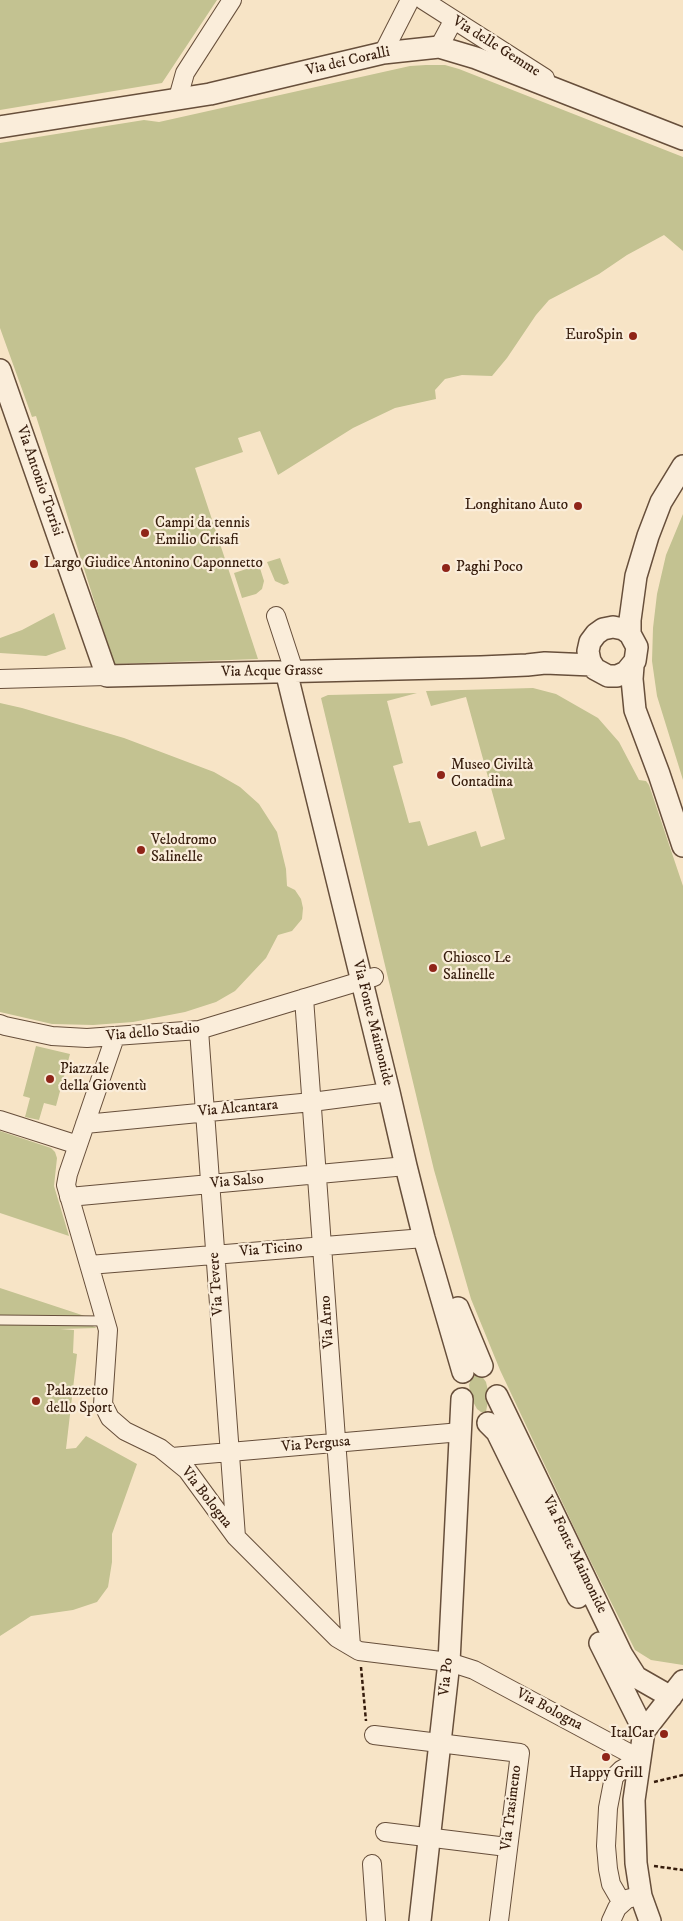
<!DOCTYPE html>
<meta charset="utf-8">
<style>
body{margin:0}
canvas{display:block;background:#f7e4c6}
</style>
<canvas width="683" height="1921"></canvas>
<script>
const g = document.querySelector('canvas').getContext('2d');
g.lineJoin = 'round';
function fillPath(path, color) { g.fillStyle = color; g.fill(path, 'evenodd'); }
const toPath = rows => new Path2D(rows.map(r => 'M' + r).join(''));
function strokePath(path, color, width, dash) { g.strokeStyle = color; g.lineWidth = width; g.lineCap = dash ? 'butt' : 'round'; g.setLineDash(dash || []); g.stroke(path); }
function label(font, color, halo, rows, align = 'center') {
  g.font = font + ' "IM FELL DW Pica",serif'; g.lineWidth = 4.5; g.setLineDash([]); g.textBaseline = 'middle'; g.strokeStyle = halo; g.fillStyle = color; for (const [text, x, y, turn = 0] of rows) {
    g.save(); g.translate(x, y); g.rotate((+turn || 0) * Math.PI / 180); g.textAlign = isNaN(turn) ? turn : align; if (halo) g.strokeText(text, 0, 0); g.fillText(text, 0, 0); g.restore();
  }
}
fillPath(toPath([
 [0,0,217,0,162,83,0,110],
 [426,65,445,65,459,69,683,157,683,251,664,235,627,255,599,274,549,300,536,315,507,358,492,376,462,375,445,379,435,390,436,399,395,408,353,428,278,475,260,431,238,438,243,452,195,468,258,659,114,664,36,416,32,417,0,328,0,143,144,120,159,122,410,66],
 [683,514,683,780,657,696,652,661,653,628,657,594,666,555],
 [280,558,289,583,284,585,275,581,267,562],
 [259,565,264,581,262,589,256,594,242,598,234,573],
 [54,613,66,649,46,656,0,653,0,638,22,630],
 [533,688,556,694,598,718,619,742,639,780,646,781,649,785,683,886,683,1665,651,1660,635,1650,580,1540,500,1370,471,1299,434,1170,321,698,328,695,417,693,387,701,403,763,393,766,409,823,420,821,428,846,476,831,481,847,505,839,466,697,431,706,426,691],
 [0,703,22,708,124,738,214,772,240,787,259,804,277,832,286,869,287,886,295,890,301,899,303,908,302,919,292,931,278,935,266,958,235,991,216,1002,185,1012,133,1022,93,1025,52,1024,0,1012],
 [36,1046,70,1054,56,1106,44,1103,39,1120,25,1117,30,1098,23,1096],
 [0,1131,51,1148,55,1152,57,1158,54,1186,69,1236,0,1213],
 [0,1288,94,1319,0,1317],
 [88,1324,97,1328,60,1329,74,1330,73,1353,77,1354,66,1449,76,1448,86,1436,137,1464,112,1534,112,1562,108,1587,97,1602,73,1610,31,1616,0,1636,0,1325],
 [475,1375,481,1375,486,1382,489,1395,486,1412,481,1412,477,1409,471,1398,469,1385,471,1379]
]), '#c3c291');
const service = toPath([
 [0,1320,105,1321]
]);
const minor = toPath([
 [423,0,545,78],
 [439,47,453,21],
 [383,53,410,0],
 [178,98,185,73,232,0],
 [276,616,294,671],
 [0,679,107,676],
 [304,998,351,1646],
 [0,1024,5,1026,52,1036,87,1038,199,1030,374,977],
 [199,1030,236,1537],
 [115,1037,68,1174,66,1185,108,1330,103,1404,110,1418,125,1431,160,1448,187,1470,236,1537,337,1638,359,1651,449,1662,474,1670,640,1759],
 [0,1120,78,1145],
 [85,1124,312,1102,389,1092],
 [69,1197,406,1166],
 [89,1265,424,1238],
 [172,1457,461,1432],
 [374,1735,520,1753,499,1921],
 [385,1832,507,1847],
 [372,1864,376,1921],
 [622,1903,611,1884,608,1869,606,1846,608,1808,614,1777,621,1770,640,1759],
 [611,1921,617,1908,627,1899,631,1898]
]);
const tertiary = toPath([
 [0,127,210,94,383,53,439,47,476,58,683,139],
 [0,370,107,676,481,667,527,665,545,663,592,665],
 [630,634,623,629,613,627,603,629,596,634,590,642,588,651,590,661,595,669,608,676,617,676,626,672,635,661,637,647,630,634,630,620,636,576,648,536,661,502,683,466],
 [633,666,632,679,635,710,659,774,683,846],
 [286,671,389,1092,406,1166,424,1238,463,1372],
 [458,1308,482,1366],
 [497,1396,622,1655,636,1677,671,1697],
 [488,1423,497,1432,578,1597],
 [600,1643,644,1731],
 [420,1921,449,1662,462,1399],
 [650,1921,641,1896,636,1863,634,1800,644,1731,683,1681]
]);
strokePath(service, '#674f3b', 11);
strokePath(minor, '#674f3b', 20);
strokePath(tertiary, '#674f3b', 24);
strokePath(toPath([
 [361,1667,366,1721],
 [654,1782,683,1775],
 [654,1866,683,1870]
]), '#371d0d', 2.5, [4, 2.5]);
strokePath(service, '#faedda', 9);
strokePath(minor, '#faedda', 18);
strokePath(tertiary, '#faedda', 21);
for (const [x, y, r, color] of [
 [633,336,5,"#8f2418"],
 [578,506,5,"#8f2418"],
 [145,533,5,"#8f2418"],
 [34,564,5,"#8f2418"],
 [446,568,5,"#8f2418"],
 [441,775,5,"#8f2418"],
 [141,850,5,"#8f2418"],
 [433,968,5,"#8f2418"],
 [50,1079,5,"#8f2418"],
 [36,1401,5,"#8f2418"],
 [664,1734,5,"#8f2418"],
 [606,1757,5,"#8f2418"]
]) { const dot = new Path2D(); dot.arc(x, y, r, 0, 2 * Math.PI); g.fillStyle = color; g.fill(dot); strokePath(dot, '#faedda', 2); }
label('15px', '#371d0d', '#faedda', [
 ["Via delle Gemme",496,47,32],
 ["Via dei Coralli",348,62,-13],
 ["Via Antonio Torrisi",39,481,71],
 ["Via Acque Grasse",272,672,-1],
 ["Via Fonte Maimonide",372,1023,76],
 ["Via dello Stadio",153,1033,-5],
 ["Via Alcantara",238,1109,-5],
 ["Via Salso",237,1182,-5],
 ["Via Ticino",271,1250,-5],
 ["Via Tevere",217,1284,-94],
 ["Via Arno",328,1322,-94],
 ["Via Pergusa",316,1445,-5],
 ["Via Bologna",206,1498,52],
 ["Via Fonte Maimonide",574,1555,64],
 ["Via Po",447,1677,-84],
 ["Via Bologna",549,1710,28],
 ["Via Trasimeno",512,1808,-83]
]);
label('15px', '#371d0d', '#faedda', [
 ["EuroSpin",623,336,"right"],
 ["Longhitano Auto",568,506,"right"],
 ["Campi da tennis",155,524],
 ["Emilio Crisafi",155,541],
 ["Largo Giudice Antonino Caponnetto",44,564],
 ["Paghi Poco",456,568],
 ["Museo Civiltà",451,766],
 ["Contadina",451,783],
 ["Velodromo",151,841],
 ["Salinelle",151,858],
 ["Chiosco Le",443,959],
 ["Salinelle",443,976],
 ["Piazzale",60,1070],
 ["della Gioventù",60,1087],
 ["Palazzetto",46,1392],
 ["dello Sport",46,1409],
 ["ItalCar",654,1734,"right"],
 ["Happy Grill",606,1774,"center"]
], 'left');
</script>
